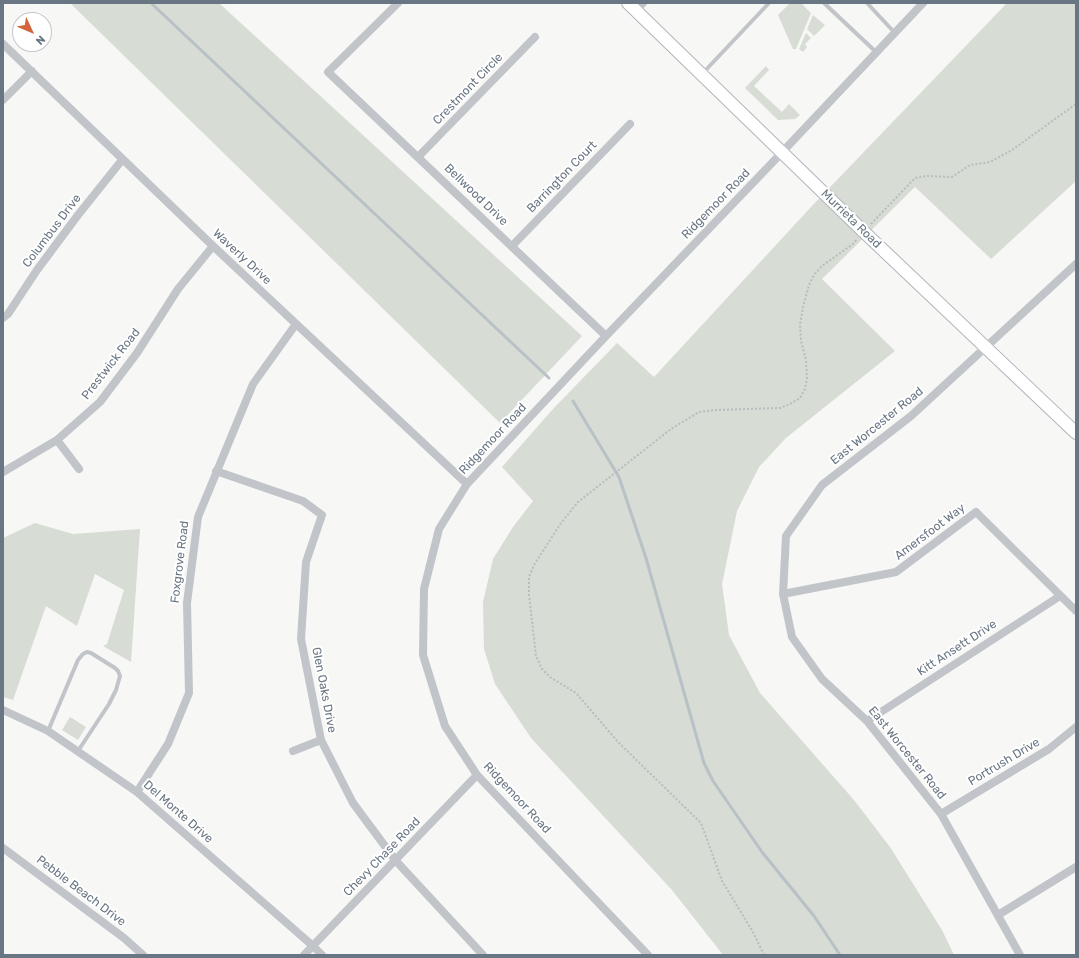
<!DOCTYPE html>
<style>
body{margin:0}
#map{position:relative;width:1079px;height:958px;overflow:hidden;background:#f7f7f5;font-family:Rubik,sans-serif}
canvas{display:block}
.frame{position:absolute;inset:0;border:4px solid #697683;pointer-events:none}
.north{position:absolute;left:12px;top:12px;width:40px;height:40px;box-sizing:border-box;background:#fff;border:1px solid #c3c8cd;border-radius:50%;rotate:134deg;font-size:11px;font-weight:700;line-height:16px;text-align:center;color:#697683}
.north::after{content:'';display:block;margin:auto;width:14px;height:18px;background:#d2653b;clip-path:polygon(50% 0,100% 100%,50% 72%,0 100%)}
</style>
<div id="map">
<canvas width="1079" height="958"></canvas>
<div class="frame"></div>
<div class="north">N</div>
</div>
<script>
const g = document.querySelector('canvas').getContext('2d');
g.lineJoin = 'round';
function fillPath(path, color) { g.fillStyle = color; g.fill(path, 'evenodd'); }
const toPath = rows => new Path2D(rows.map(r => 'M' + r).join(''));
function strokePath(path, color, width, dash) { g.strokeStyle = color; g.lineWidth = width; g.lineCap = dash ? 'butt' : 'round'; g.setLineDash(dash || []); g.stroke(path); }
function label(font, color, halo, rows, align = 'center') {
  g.font = font + ' Rubik,sans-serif'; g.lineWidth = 4; g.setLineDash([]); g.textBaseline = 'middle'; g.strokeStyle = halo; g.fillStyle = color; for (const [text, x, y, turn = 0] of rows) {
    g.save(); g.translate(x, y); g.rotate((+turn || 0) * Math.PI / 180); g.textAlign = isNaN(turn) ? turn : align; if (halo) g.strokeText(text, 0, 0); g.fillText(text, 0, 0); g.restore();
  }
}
fillPath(toPath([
 [70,3,219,3,582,336,500,423],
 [790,3,801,3,811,13,796,49,793,49,778,15],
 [1007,3,1076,3,1076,181,991,259,915,187,822,279,895,351,786,438,759,467,737,511,722,584,729,635,760,693,854,800,890,847,942,930,954,955,723,955,672,890,531,738,495,684,484,649,483,602,493,559,513,527,533,501,502,467,552,410,617,343,654,377,811,207],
 [813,15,825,25,814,36,807,29],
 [806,33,811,38,805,44,807,47,803,52,799,49],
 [766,66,769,70,754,86,782,112,789,104,800,115,795,119,778,120,745,88],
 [35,523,73,534,140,529,131,662,103,646,107,644,124,590,95,574,77,626,46,606,13,700,3,697,3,538],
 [70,717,86,727,78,740,62,730]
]), '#d7dcd5');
strokePath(toPath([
 [151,3,549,378],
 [573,401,619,477,646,558,704,763,713,781,762,852,814,916,840,955]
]), '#b8c1c6', 3);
const secondary = toPath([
 [628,3,864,232,1076,433]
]);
strokePath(secondary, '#b1b6bb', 14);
strokePath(toPath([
 [871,224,915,178,926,176,952,177,970,165,990,162,1012,150,1076,104],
 [764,955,753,932,722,881,701,823,618,742,576,693,550,677,542,669,536,656,529,595,529,577,534,565,561,523,578,502,671,429,699,412,715,410,780,408,790,404,800,398,805,389,807,379,806,360,801,341,800,325,803,307,809,285,814,275,822,266,853,244,857,239]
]), '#b9bcbe', 2, [2, 2]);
strokePath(toPath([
 [824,3,876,52],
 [867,3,895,33],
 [702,74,769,3],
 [48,731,78,660,83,654,87,652,91,653,115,668,118,671,120,676,116,690,109,704,78,751]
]), '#c1c4c8', 4);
strokePath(toPath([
 [398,3,328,72,606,336],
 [636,10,643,3],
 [3,44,213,246,467,484],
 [3,100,32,71],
 [418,157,535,37],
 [512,246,630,124],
 [3,318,8,314,37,270,78,215,122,160],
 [57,440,79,469],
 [216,471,303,501,322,515,306,562,301,639,321,740,353,803,396,861,483,955],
 [3,472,57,440,100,402,137,353,178,289,213,246],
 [783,594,896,572,976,512,1076,611],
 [3,710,48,731,137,792,313,946,322,955],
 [867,721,1060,596],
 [293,751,321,740],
 [137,792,168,744,189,693,187,603,198,517,253,384,296,324],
 [941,814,1049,749,1076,727],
 [3,848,124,938,143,955],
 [998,915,1076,867],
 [304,955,477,775],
 [648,955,477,775,445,726,423,655,424,589,439,529,467,484,606,336,770,165,923,3],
 [1020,955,941,814,867,721,822,679,792,637,783,594,786,536,822,485,911,416,1076,264]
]), '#c1c4c8', 8);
strokePath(secondary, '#fff', 12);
label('12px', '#697683', '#fff', [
 ["Crestmont Circle",468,89,-46],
 ["Barrington Court",562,177,-46],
 ["Bellwood Drive",476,195,44],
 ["Ridgemoor Road",716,204,-46],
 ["Murrieta Road",851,219,44],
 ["Columbus Drive",52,231,-53],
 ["Waverly Drive",242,257,43],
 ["Prestwick Road",111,364,-52],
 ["East Worcester Road",877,426,-39],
 ["Ridgemoor Road",493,439,-47],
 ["Amersfoot Way",930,532,-37],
 ["Foxgrove Road",180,562,-83],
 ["Kitt Ansett Drive",957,648,-33],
 ["Glen Oaks Drive",324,690,79],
 ["East Worcester Road",907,753,51],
 ["Portrush Drive",1004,762,-31],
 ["Ridgemoor Road",517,798,47],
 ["Del Monte Drive",178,812,41],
 ["Chevy Chase Road",382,857,-46],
 ["Pebble Beach Drive",81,891,37]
]);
</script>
